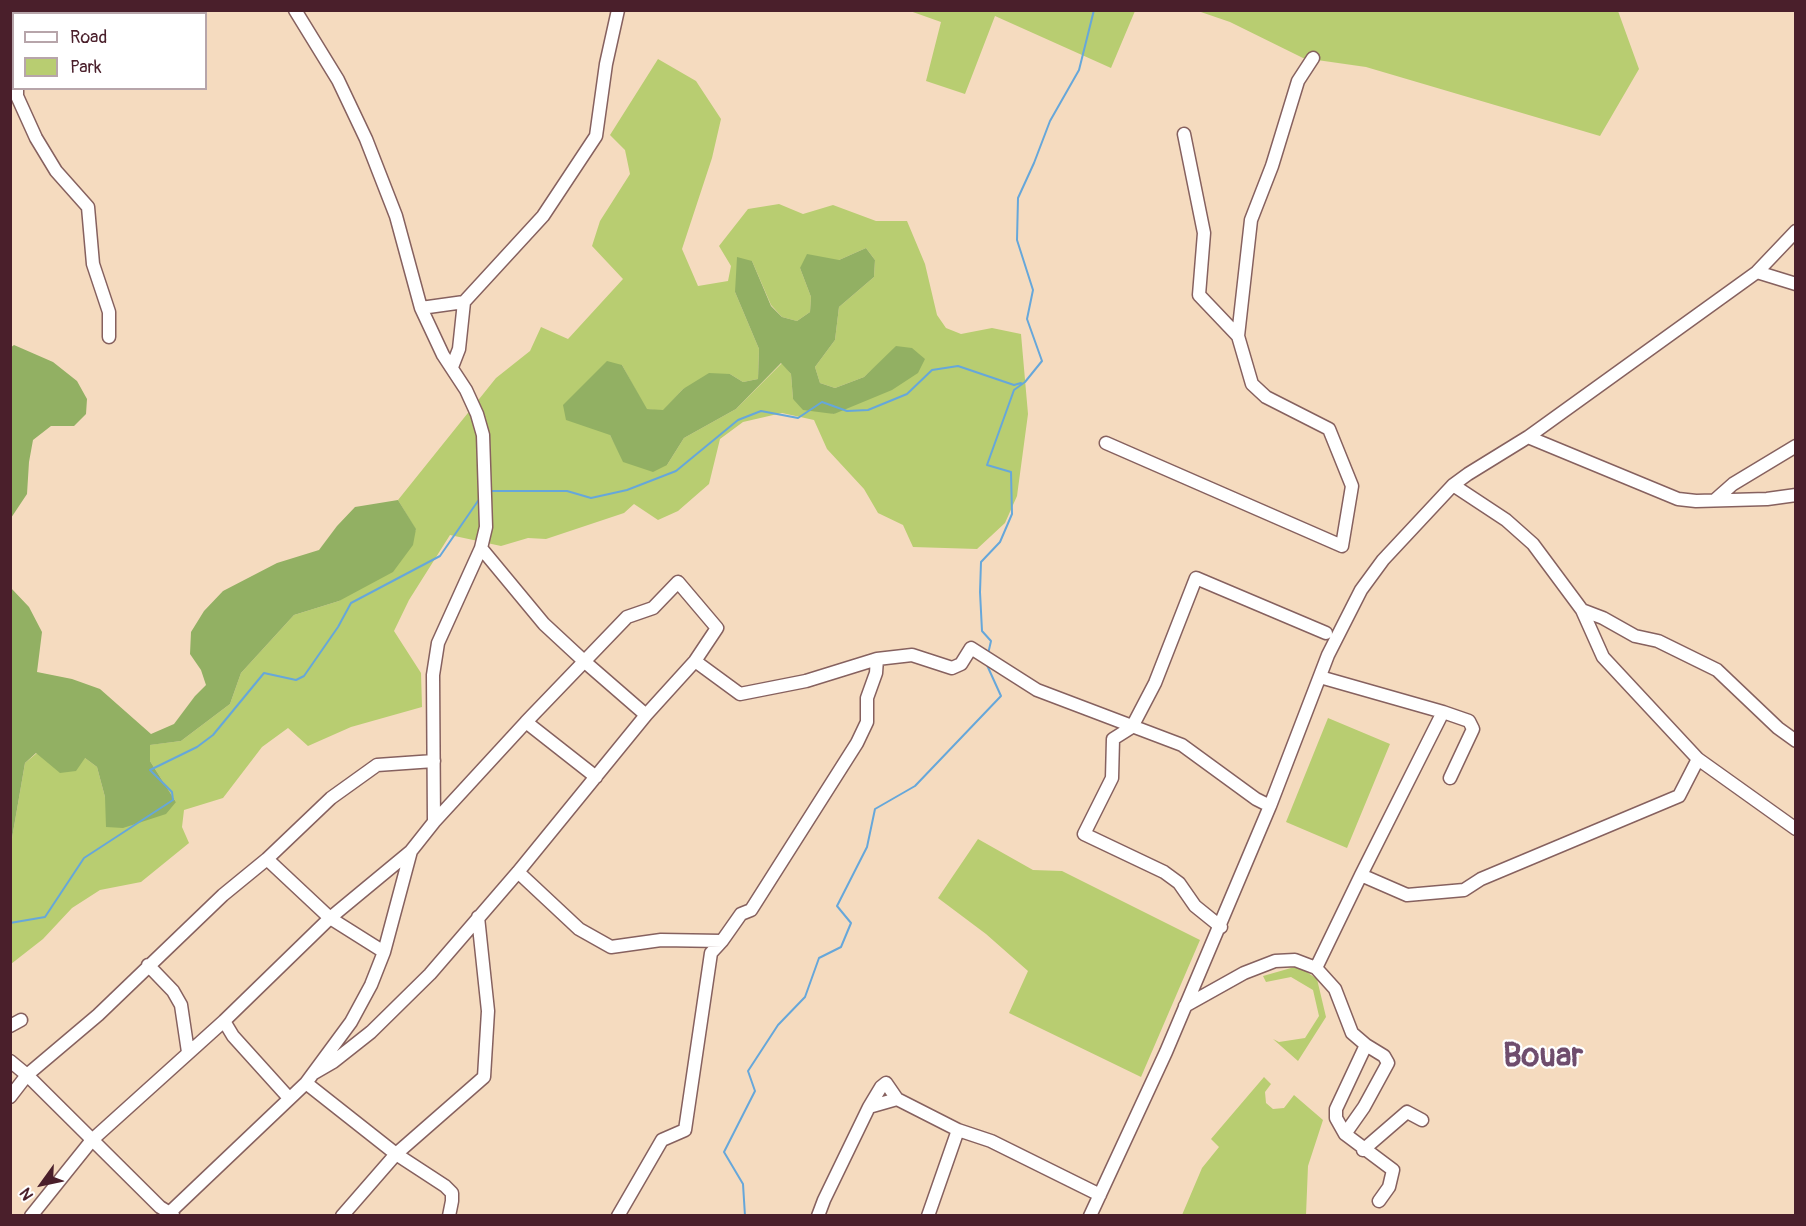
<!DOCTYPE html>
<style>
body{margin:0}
#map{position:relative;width:1806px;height:1226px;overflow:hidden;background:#f5dbbf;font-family:Pangolin,sans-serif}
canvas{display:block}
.frame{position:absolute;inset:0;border:12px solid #4a1f2b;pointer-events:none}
.legend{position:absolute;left:12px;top:12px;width:195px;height:78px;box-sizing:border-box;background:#fff;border:2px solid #b7a5aa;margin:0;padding:8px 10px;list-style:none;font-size:18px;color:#4a1f2b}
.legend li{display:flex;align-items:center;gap:12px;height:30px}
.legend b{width:30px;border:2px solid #b7a5aa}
.north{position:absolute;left:12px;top:1154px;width:60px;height:60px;-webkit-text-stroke:4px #fff;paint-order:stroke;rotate:237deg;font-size:16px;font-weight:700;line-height:24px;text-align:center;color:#4a1f2b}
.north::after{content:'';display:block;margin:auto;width:21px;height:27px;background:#4a1f2b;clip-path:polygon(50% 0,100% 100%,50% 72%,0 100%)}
</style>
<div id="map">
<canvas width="1806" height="1226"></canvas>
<div class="frame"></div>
<ul class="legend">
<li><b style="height:8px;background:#fff"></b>Road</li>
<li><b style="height:16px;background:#b8cd71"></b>Park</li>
</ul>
<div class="north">N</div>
</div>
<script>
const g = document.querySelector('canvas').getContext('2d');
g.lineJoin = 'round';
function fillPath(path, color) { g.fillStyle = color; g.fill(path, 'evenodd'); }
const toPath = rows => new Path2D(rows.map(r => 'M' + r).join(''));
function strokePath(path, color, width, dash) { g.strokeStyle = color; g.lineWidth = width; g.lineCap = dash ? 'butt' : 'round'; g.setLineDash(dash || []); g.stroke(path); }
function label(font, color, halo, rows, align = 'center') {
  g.font = font + ' Pangolin,sans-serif'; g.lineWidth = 4.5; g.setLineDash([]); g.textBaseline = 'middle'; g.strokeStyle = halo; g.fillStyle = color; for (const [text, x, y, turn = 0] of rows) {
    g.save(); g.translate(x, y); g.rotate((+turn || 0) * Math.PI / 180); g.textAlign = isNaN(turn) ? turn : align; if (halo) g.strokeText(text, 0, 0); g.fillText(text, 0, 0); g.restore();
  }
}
fillPath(toPath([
 [910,11,1135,10,1135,11,1111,68,995,16,965,94,926,81,941,22],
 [1198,11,1618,11,1639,69,1600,136,1366,67,1303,58,1230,22],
 [658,59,696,81,721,119,712,158,682,249,698,286,728,281,731,266,719,246,748,209,779,204,803,214,833,205,876,221,907,221,925,264,937,315,946,328,961,334,992,328,1021,334,1028,414,1017,496,1005,523,977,549,913,547,903,525,878,513,864,489,827,449,814,420,782,413,743,422,720,439,709,484,678,511,658,520,634,504,624,513,546,539,528,538,501,546,450,535,409,600,394,631,421,673,422,707,351,727,308,746,288,728,262,747,223,798,184,810,182,827,189,843,141,882,100,890,72,908,43,939,11,964,11,844,25,763,37,753,85,758,97,767,105,797,176,802,150,761,149,745,181,741,230,704,241,673,294,615,339,601,416,530,398,500,496,378,530,351,541,327,568,339,623,279,592,246,600,221,630,174,625,150,610,135],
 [866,248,875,260,874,277,839,307,835,340,815,367,820,383,835,388,864,377,897,347,834,414,793,399,791,374,782,363,736,409,684,438,667,465,624,462,610,435,622,365,646,409,663,411,683,389,730,374,743,382,758,379,759,349,735,292,752,261,771,305,782,317,797,321,810,312,811,297,800,268,839,260],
 [1328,718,1390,744,1347,848,1286,822],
 [978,839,1033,870,1062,871,1200,940,1141,1077,1009,1013,1028,971,986,934,938,898],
 [1298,966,1317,979,1326,1017,1298,1061,1273,1039,1279,1042,1305,1038,1319,1016,1313,990,1291,977,1266,982,1263,976],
 [1264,1077,1271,1084,1265,1092,1266,1103,1273,1109,1284,1108,1294,1095,1323,1120,1308,1166,1306,1215,1182,1215,1202,1168,1219,1147,1211,1139]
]), '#b8cd71');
fillPath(toPath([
 [866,248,875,260,874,277,839,307,835,340,815,367,820,383,835,388,864,377,896,346,912,348,925,359,918,373,892,390,834,414,803,410,793,399,791,374,781,363,736,409,684,438,667,465,653,472,623,462,610,435,566,420,563,405,607,361,622,365,647,409,663,410,683,389,709,373,730,374,743,382,758,379,759,349,735,292,737,257,752,261,771,306,782,317,797,321,810,312,811,297,800,268,807,254,839,260],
 [14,345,53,362,77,381,87,399,86,414,74,426,51,426,33,440,29,462,27,494,11,518,10,348],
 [398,500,416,529,413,545,393,572,339,601,294,615,241,673,230,704,181,741,150,745,150,761,176,802,166,814,123,828,106,827,105,797,97,767,85,758,76,771,60,773,36,753,25,763,11,844,11,588,29,607,42,632,37,672,72,679,100,689,151,734,174,724,195,696,206,685,201,670,190,654,191,632,204,611,223,591,277,563,319,550,337,526,355,507]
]), '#92b063');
strokePath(toPath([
 [488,491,567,491,591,498,627,490,676,471,738,420,761,411,798,418,822,402,847,411,868,410,907,394,932,370,958,366,1014,385,1021,383],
 [988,654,991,641,982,631,980,592,981,562,1000,542,1012,514,1011,472,987,465,1014,390,1025,382,1042,361,1027,319,1033,290,1017,240,1018,198,1034,163,1050,121,1079,70,1094,10],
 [10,923,45,917,84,858,173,800,172,792,150,770,197,747,213,735,264,673,296,680,304,676,338,627,351,603,440,556,480,498],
 [745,1216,743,1184,724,1152,755,1091,748,1071,778,1025,805,997,819,958,841,947,851,923,837,906,867,847,875,809,915,786,1001,696,986,663]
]), '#66a7da', 2);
const minor = toPath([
 [13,10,14,14],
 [164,14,174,10],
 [10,58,14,57],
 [17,88,17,96,36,138,56,171,88,207,93,264,109,312,109,337],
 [1757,272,1796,284],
 [421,308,464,302,543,216,596,136,606,64,618,10],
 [1238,336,1251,220,1272,166,1298,81,1313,58],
 [452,367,459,349,464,302],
 [1528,437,1678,499,1696,501,1767,499,1796,495],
 [1106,443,1342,546,1352,486,1329,429,1266,397,1252,384,1238,336,1199,295,1204,233,1184,134],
 [1453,485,1506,520,1533,544,1582,610,1603,657,1698,759,1796,829],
 [1716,499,1733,484,1796,446],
 [481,548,544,624,585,662,646,715],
 [1582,610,1603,618,1635,636,1658,641,1717,670,1778,728,1796,741],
 [695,661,740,694,806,681,877,659,912,655,952,668,961,664,971,648,1037,690,1182,745,1256,799,1270,806],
 [1443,712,1469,721,1473,729,1450,778],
 [526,722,596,777],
 [267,859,330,918,384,952],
 [518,872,579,929,611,947,661,940,722,941],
 [1361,875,1407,895,1464,890,1481,879,1679,796,1698,759],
 [1221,927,1195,906,1179,883,1164,872,1084,834,1112,778,1113,739,1132,727,1155,683,1196,578,1326,633],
 [148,965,173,991,181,1005,188,1052],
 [1316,968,1361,875,1443,712,1320,677],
 [1185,1006,1244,973,1275,961,1295,960,1316,968,1335,989,1352,1033,1366,1045,1336,1109,1336,1118,1345,1134,1393,1170,1389,1187,1379,1201],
 [224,1021,233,1036,289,1098],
 [10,1026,21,1020],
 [10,1061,27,1075,98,1015,223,895,267,859,331,798,377,765,434,761],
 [314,1073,333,1062,371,1032,430,974,518,872,646,715,695,661,717,628,678,582,653,608,627,617,526,722,434,822],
 [306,1083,396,1154,445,1186,452,1193,452,1201,449,1216],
 [10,1097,27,1075,160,1207,173,1215],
 [869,1107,881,1087,886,1083,897,1099],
 [1345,1134,1364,1107,1388,1063,1384,1056,1366,1045],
 [1363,1150,1407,1112,1422,1120],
 [31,1216,92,1140,224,1021,330,918,411,851,434,822,433,675,438,643,481,548,486,527,483,435,477,414,466,390,443,355,421,308,396,216,366,139,338,80,295,10],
 [166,1216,306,1083,351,1022,371,985,384,952,411,851],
 [342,1216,396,1154,484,1077,488,1011,478,917],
 [618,1216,662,1140,685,1130,711,953,722,941,741,914,751,910,857,743,867,722,867,698,876,673,877,659],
 [818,1216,824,1200,869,1107,897,1099,958,1130],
 [928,1216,958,1130,991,1141,1100,1195],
 [1090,1216,1166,1052,1270,806,1328,655,1361,590,1383,560,1453,485,1468,474,1528,437,1757,272,1796,231]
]);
strokePath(minor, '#86615f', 15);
strokePath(minor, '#fff', 12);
label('bold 33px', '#6f4d6d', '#fff', [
 ["Bouar",1543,1058]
]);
</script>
